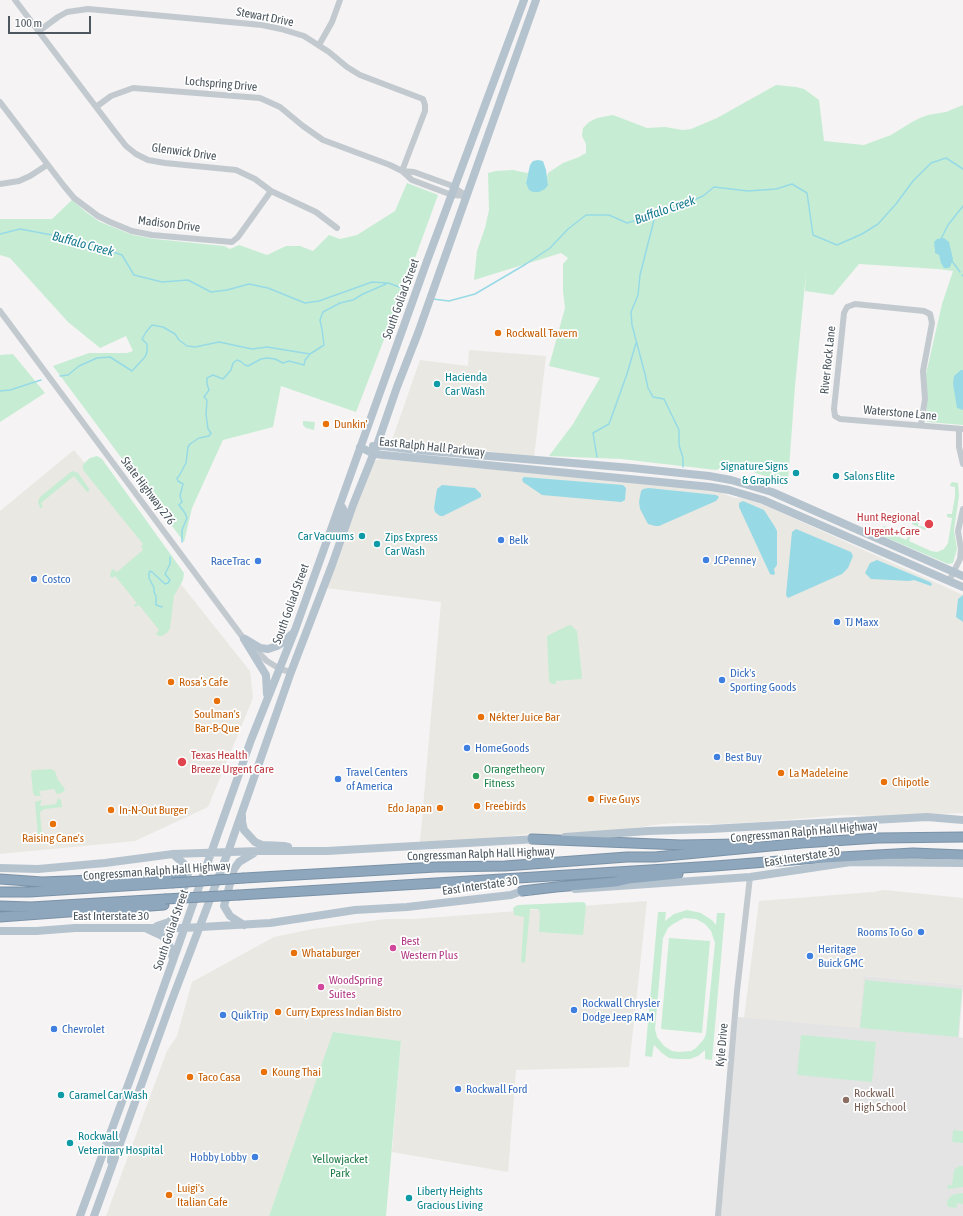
<!DOCTYPE html>
<meta charset="utf-8">
<style>
body{margin:0}
#map{position:relative;width:963px;height:1216px;overflow:hidden;background:#f5f3f3;font-family:"Asap Condensed",sans-serif}
canvas{display:block}
.scale{position:absolute;left:8px;top:16px;width:83px;height:18px;box-sizing:border-box;border:2px solid #4c575f;border-top:0;padding-left:5px;font-size:12px;line-height:14px;white-space:nowrap;color:#4c575f;-webkit-text-stroke:3px #fff;paint-order:stroke}
</style>
<div id="map">
<canvas width="963" height="1216"></canvas>
<div class="scale">100 m</div>
</div>
<script>
const g = document.querySelector('canvas').getContext('2d');
g.lineJoin = 'round';
function fillPath(path, color) { g.fillStyle = color; g.fill(path, 'evenodd'); }
const toPath = rows => new Path2D(rows.map(r => 'M' + r).join(''));
function strokePath(path, color, width, dash) { g.strokeStyle = color; g.lineWidth = width; g.lineCap = dash ? 'butt' : 'round'; g.setLineDash(dash || []); g.stroke(path); }
function label(font, color, halo, rows, align = 'center') {
  g.font = font + ' "Asap Condensed",sans-serif'; g.lineWidth = 3.5; g.setLineDash([]); g.textBaseline = 'middle'; g.strokeStyle = halo; g.fillStyle = color; for (const [text, x, y, turn = 0] of rows) {
    g.save(); g.translate(x, y); g.rotate((+turn || 0) * Math.PI / 180); g.textAlign = isNaN(turn) ? turn : align; if (halo) g.strokeText(text, 0, 0); g.fillText(text, 0, 0); g.restore();
  }
}
fillPath(toPath([
 [469,350,546,356,534,457,392,440,420,360,468,366],
 [74,450,250,671,253,698,208,807,135,841,0,854,0,511],
 [381,459,705,489,717,491,734,498,742,498,756,502,773,509,963,595,963,813,876,816,842,815,762,822,716,824,678,823,661,824,621,830,556,834,528,834,470,841,420,842,441,602,326,588,374,461],
 [884,890,963,898,963,985,865,976,859,1029,744,1018,759,901,873,892],
 [647,901,629,1067,516,1070,508,1172,392,1152,401,1041,334,1032,269,1216,106,1216,167,1051,177,1036,192,982,274,937,313,929,386,919,414,919]
]), '#eae8e2');
fillPath(toPath([
 [864,976,963,985,959,1037,963,1038,963,1216,721,1216,724,1161,738,1017,859,1028]
]), '#e5e4e4');
fillPath(toPath([
 [776,85,796,87,804,89,819,100,824,141,864,145,891,135,912,122,920,118,928,115,946,112,963,105,963,425,927,422,926,374,942,304,953,271,938,269,859,264,833,295,805,291,806,273,795,386,788,483,756,473,736,464,716,470,621,459,549,456,573,424,600,378,549,366,565,308,563,291,563,264,568,258,561,253,474,280,477,251,485,228,489,210,488,173,496,171,513,170,522,172,528,173,526,183,548,185,547,177,548,173,563,163,579,157,586,153,586,144,582,136,583,128,589,122,597,118,613,115,647,128,665,127,683,130,691,129,717,118],
 [407,183,438,195,407,280,356,412,281,386,273,427,223,440,192,508,184,542,53,366,89,353,127,353,133,351,126,336,100,348,68,322,10,258,0,255,0,219,52,219,72,200,86,212,100,222,133,235,155,239,224,246,230,249,239,245,267,255,286,246,300,246,313,251,329,235,340,239,357,235,395,211],
 [13,354,45,393,0,422,0,355],
 [303,421,315,422,314,430,306,428,303,425],
 [97,456,102,459,184,573,183,580,174,596,170,628,168,632,162,636,159,636,156,634,159,630,139,605,135,607,134,605,137,603,115,576,112,578,110,576,111,571,113,569,117,572,143,550,141,546,143,544,83,470,83,464,90,458],
 [72,471,78,473,90,490,87,492,74,476,41,503,43,507,40,508,38,502,40,497],
 [952,482,958,483,959,496,954,530,957,549,953,563,948,564,880,535,881,528,885,526,887,527,886,531,906,540,909,536,910,537,909,541,931,551,937,552,944,549,948,543,952,518,947,517,947,514,952,514,955,496,955,487,950,486,950,485],
 [915,517,919,517,918,526,927,527,926,529,925,530,912,524,912,520,915,519],
 [571,625,577,631,582,676,581,679,556,681,556,684,552,684,549,681,547,636,567,626],
 [51,769,55,771,58,780,65,789,64,791,62,793,57,794,54,789,40,791,39,791,41,796,35,796,33,793,31,772,33,770],
 [58,798,61,800,62,807,44,809,40,812,42,837,40,839,38,836,35,802,42,800,40,805,41,806,56,804],
 [583,902,585,903,586,906,583,935,539,932,540,912,538,909,530,909,525,963,521,962,524,917,514,915,513,909,514,907,518,905],
 [687,910,701,913,713,921,716,925,717,913,725,913,712,1060,705,1059,705,1050,698,1056,690,1059,677,1059,669,1058,662,1053,654,1045,652,1057,645,1056,658,912,666,912,665,921,674,914],
 [684,918,696,919,705,924,711,931,715,943,706,1034,704,1039,696,1048,691,1051,679,1052,672,1051,664,1046,657,1037,655,1029,663,938,668,928,673,924],
 [669,938,710,941,702,1033,661,1029],
 [865,980,962,989,958,1037,860,1028],
 [333,1032,401,1041,386,1216,269,1216],
 [801,1035,876,1042,872,1082,797,1075],
 [953,1130,963,1131,963,1143,952,1142],
 [959,1166,963,1166,963,1187,948,1189,947,1186,948,1185,952,1185,954,1170],
 [963,1193,963,1204,958,1203,956,1208,949,1207,947,1205,947,1201,951,1196,955,1194]
]), '#c6edd3');
fillPath(toPath([
 [538,160,543,161,546,170,548,185,545,189,539,192,533,192,529,190,526,183,530,165,533,161],
 [944,238,949,242,953,259,950,267,948,268,944,268,941,263,939,255,935,253,935,250,934,242,937,239],
 [961,370,963,370,963,410,957,408,953,384,954,376],
 [524,477,623,485,626,488,625,500,621,502,542,495,523,482,522,479],
 [442,485,475,488,481,494,481,497,443,516,440,516,435,512,434,508,437,489],
 [649,488,716,495,719,497,716,501,659,526,655,526,648,524,640,509,639,502,641,491,643,489],
 [743,501,764,510,775,527,777,531,777,565,774,569,775,574,773,575,770,574,739,507,739,503],
 [796,529,851,552,853,556,848,568,842,574,788,598,786,595,792,532],
 [877,560,930,582,932,584,931,586,914,580,909,581,871,579,865,573,870,563],
 [963,595,963,622,956,617,958,599]
]), '#97dae6');
strokePath(toPath([
 [655,216,640,275,638,295,631,312,632,325,645,374,648,388,653,397,664,399,679,430,679,445,683,458,683,467],
 [0,234,20,229,79,240,122,255,134,275,162,282,188,280,211,292,227,290,249,284,268,288,305,303,319,301,372,282,388,283,408,290],
 [941,239,948,225,963,206],
 [952,261,960,272],
 [962,275,963,276],
 [433,299,449,301,475,294,526,264,550,248,568,229,586,215,609,215,627,223,678,207,703,196,714,187,748,191,776,189,792,184,807,193,813,235,837,245,862,234,878,224,896,204,913,181,931,163,946,158,963,169],
 [60,376,68,375,79,366,97,358,110,357,132,371,145,357,147,352,147,344,142,339,146,332,152,325,163,327,175,334,179,340,187,346,195,347,219,342,252,349,267,347,310,354,324,345,322,329,320,320,323,312,340,303,353,300,363,294,386,284],
 [0,391,10,390,41,380],
 [597,457,593,433,609,424,627,374,636,343],
 [182,542,182,530,187,518,185,513,179,505,182,502,180,496,183,484,178,481,177,478,179,476,186,463,188,447,190,444,199,438,209,436,211,433,208,429,206,414,207,400,204,397,209,390,207,384,207,378,213,375,223,379,231,370,233,363,237,360,240,361,245,365,248,366,261,359,267,358,275,359,283,363,289,361,304,365,305,360,310,354],
 [162,607,156,605,156,596,154,592,154,588,149,578,149,573,150,571,152,572,165,584,168,583,170,580,165,574,170,564,170,557]
]), '#97dae6', 1.5);
const highway = toPath([
 [532,839,681,845,739,844],
 [244,878,436,867,505,866,627,857,655,857,802,843,878,838,963,837],
 [0,879,42,882,68,881,182,876],
 [522,891,556,887,615,882,628,879,678,874],
 [0,892,29,892,172,883],
 [239,895,715,866,805,859,913,853,963,855],
 [0,906,31,907,165,899],
 [0,917,164,905]
]);
strokePath(highway, '#7a92a8', 11);
strokePath(toPath([
 [15,0,115,132,126,146,136,154,148,160,165,163,236,170,255,179,271,191,316,212,337,228],
 [39,31,58,17,67,12,88,9,262,25,281,29,304,36,329,52,347,67,360,75,423,99,425,105,425,111,402,171],
 [319,45,332,22,340,0],
 [0,102,64,186,74,198,98,216,110,222,132,231,152,235,232,242,238,237,271,191],
 [96,107,111,96,133,88,260,98,280,107,303,126,323,140,390,165,402,171,412,180,452,195,467,196],
 [402,171,414,172,450,185,467,196],
 [0,184,19,181,30,176,47,165],
 [0,311,244,639,267,661,280,669,291,672],
 [921,425,925,399,923,371,932,323,930,314,924,311,855,304,847,307,844,313,834,409,835,416,840,419,963,429],
 [959,429,959,447,963,464],
 [949,581,960,559,961,549,958,531,963,509],
 [718,1216,737,991,750,877]
]), '#c2cad0', 6);
strokePath(toPath([
 [373,446,383,446,417,450,632,468,709,476,731,480,772,492,963,576],
 [360,447,374,454,711,487,729,490,763,500,963,587],
 [334,537,344,511,342,507,340,505],
 [244,639,266,675,267,694],
 [245,639,260,648,268,649,277,646,282,643,292,634],
 [242,816,242,822,244,830,255,842,262,845,284,846,288,847],
 [565,837,648,831,710,829,927,817,963,820],
 [0,868,38,869,105,863,173,854,258,851,327,851,537,839],
 [575,889,750,877,851,862,963,863],
 [244,925,230,916,224,906,234,869,239,862,254,853],
 [157,926,169,922,177,914,188,874,184,864,173,854],
 [147,929,162,936,167,941,170,947,173,959],
 [0,931,36,931,75,928,184,928,270,923,355,910,407,907,511,895,522,891,528,891],
 [110,1136,115,1139,112,1147,111,1161],
 [80,1216,153,1017,251,740,295,630,427,261,524,0],
 [94,1216,170,1005,228,852,291,672,332,565,353,505,377,445,397,387,418,333,536,0]
]), '#b5c3ce', 8);
strokePath(highway, '#8fa7bc', 9);
const highwayBridge = toPath([
 [172,883,244,878],
 [165,899,239,895]
]);
strokePath(highwayBridge, '#7a92a8', 11, []);
strokePath(highwayBridge, '#8fa7bc', 9);
for (const [x, y, r, color] of [
 [498,333,4,"#e8710a"],
 [437,384,4,"#0f9aa8"],
 [326,424,4,"#e8710a"],
 [796,473,4,"#0f9aa8"],
 [836,476,4,"#0f9aa8"],
 [929,524,5,"#e0444e"],
 [362,536,4,"#0f9aa8"],
 [501,540,4,"#3f7fe0"],
 [377,544,4,"#0f9aa8"],
 [706,560,4,"#3f7fe0"],
 [258,561,4,"#3f7fe0"],
 [34,579,4,"#3f7fe0"],
 [837,622,4,"#3f7fe0"],
 [722,680,4,"#3f7fe0"],
 [171,682,4,"#e8710a"],
 [217,701,4,"#e8710a"],
 [481,717,4,"#e8710a"],
 [467,748,4,"#3f7fe0"],
 [717,757,4,"#3f7fe0"],
 [182,762,5,"#e0444e"],
 [781,773,4,"#e8710a"],
 [476,776,4,"#2e9e5b"],
 [338,779,4,"#3f7fe0"],
 [884,782,4,"#e8710a"],
 [591,799,4,"#e8710a"],
 [477,806,4,"#e8710a"],
 [440,808,4,"#e8710a"],
 [111,810,4,"#e8710a"],
 [53,824,4,"#e8710a"],
 [921,932,4,"#3f7fe0"],
 [393,948,4,"#d1479c"],
 [294,953,4,"#e8710a"],
 [810,956,4,"#3f7fe0"],
 [321,987,4,"#d1479c"],
 [574,1010,4,"#3f7fe0"],
 [278,1012,4,"#e8710a"],
 [223,1015,4,"#3f7fe0"],
 [54,1029,4,"#3f7fe0"],
 [264,1072,4,"#e8710a"],
 [190,1077,4,"#e8710a"],
 [458,1089,4,"#3f7fe0"],
 [61,1095,4,"#0f9aa8"],
 [846,1100,4,"#8d6e63"],
 [70,1143,4,"#0f9aa8"],
 [255,1157,4,"#3f7fe0"],
 [169,1195,4,"#e8710a"],
 [409,1198,4,"#0f9aa8"]
]) { const dot = new Path2D(); dot.arc(x, y, r, 0, 2 * Math.PI); g.fillStyle = color; g.fill(dot); strokePath(dot, '#fff', 1.5); }
label('12px', '#4c575f', '#fff', [
 ["Stewart Drive",265,17,11],
 ["Lochspring Drive",221,84,5],
 ["Glenwick Drive",184,152,8],
 ["Madison Drive",169,224,7],
 ["South Goliad Street",401,299,-70],
 ["River Rock Lane",828,360,-84],
 ["Waterstone Lane",900,413,5],
 ["East Ralph Hall Parkway",432,447,6],
 ["State Highway 276",148,491,53],
 ["South Goliad Street",291,604,-70],
 ["Congressman Ralph Hall Highway",804,832,-5],
 ["Congressman Ralph Hall Highway",481,854,-2],
 ["East Interstate 30",802,857,-9],
 ["Congressman Ralph Hall Highway",157,871,-4],
 ["East Interstate 30",480,886,-8],
 ["East Interstate 30",111,916],
 ["South Goliad Street",171,930,-71],
 ["Kyle Drive",722,1045,-85]
]);
label('12px', '#c56008', '#fff', [
 ["Rockwall Tavern",506,333],
 ["Dunkin'",334,424],
 ["Rosa’s Cafe",179,682],
 ["Soulman's",217,714,"center"],
 ["Bar-B-Que",217,728,"center"],
 ["Nékter Juice Bar",489,717],
 ["La Madeleine",789,773],
 ["Chipotle",892,782],
 ["Five Guys",599,799],
 ["Freebirds",485,806],
 ["Edo Japan",432,808,"right"],
 ["In-N-Out Burger",119,810],
 ["Raising Cane's",53,838,"center"],
 ["Whataburger",302,953],
 ["Curry Express Indian Bistro",286,1012],
 ["Koung Thai",272,1072],
 ["Taco Casa",198,1077],
 ["Luigi's",177,1188],
 ["Italian Cafe",177,1202]
], 'left');
label('12px', '#0d838f', '#fff', [
 ["Hacienda",445,377],
 ["Car Wash",445,391],
 ["Signature Signs",788,466,"right"],
 ["& Graphics",788,480,"right"],
 ["Salons Elite",844,476],
 ["Car Vacuums",354,536,"right"],
 ["Zips Express",385,537],
 ["Car Wash",385,551],
 ["Caramel Car Wash",69,1095],
 ["Rockwall",78,1136],
 ["Veterinary Hospital",78,1150],
 ["Liberty Heights",417,1191],
 ["Gracious Living",417,1205]
], 'left');
label('12px', '#be3a42', '#fff', [
 ["Hunt Regional",920,517],
 ["Urgent+Care",920,531],
 ["Texas Health",191,755,"left"],
 ["Breeze Urgent Care",191,769,"left"]
], 'right');
label('12px', '#366cbe', '#fff', [
 ["Belk",509,540],
 ["JCPenney",714,560],
 ["RaceTrac",250,561,"right"],
 ["Costco",42,579],
 ["TJ Maxx",845,622],
 ["Dick's",730,673],
 ["Sporting Goods",730,687],
 ["HomeGoods",475,748],
 ["Best Buy",725,757],
 ["Travel Centers",346,772],
 ["of America",346,786],
 ["Rooms To Go",913,932,"right"],
 ["Heritage",818,949],
 ["Buick GMC",818,963],
 ["Rockwall Chrysler",582,1003],
 ["Dodge Jeep RAM",582,1017],
 ["QuikTrip",231,1015],
 ["Chevrolet",62,1029],
 ["Rockwall Ford",466,1089],
 ["Hobby Lobby",247,1157,"right"]
], 'left');
label('12px', '#27864d', '#fff', [
 ["Orangetheory",484,769],
 ["Fitness",484,783]
], 'left');
label('12px', '#b23c85', '#fff', [
 ["Best",401,941],
 ["Western Plus",401,955],
 ["WoodSpring",329,980],
 ["Suites",329,994]
], 'left');
label('12px', '#785e54', '#fff', [
 ["Rockwall",854,1093],
 ["High School",854,1107]
], 'left');
label('12px', '#207d49', '#fff', [
 ["Yellowjacket",340,1159],
 ["Park",340,1173]
]);
label('italic 13px', '#177c8f', '#fff', [
 ["Buffalo Creek",665,210,-19],
 ["Buffalo Creek",83,244,15]
]);
</script>
